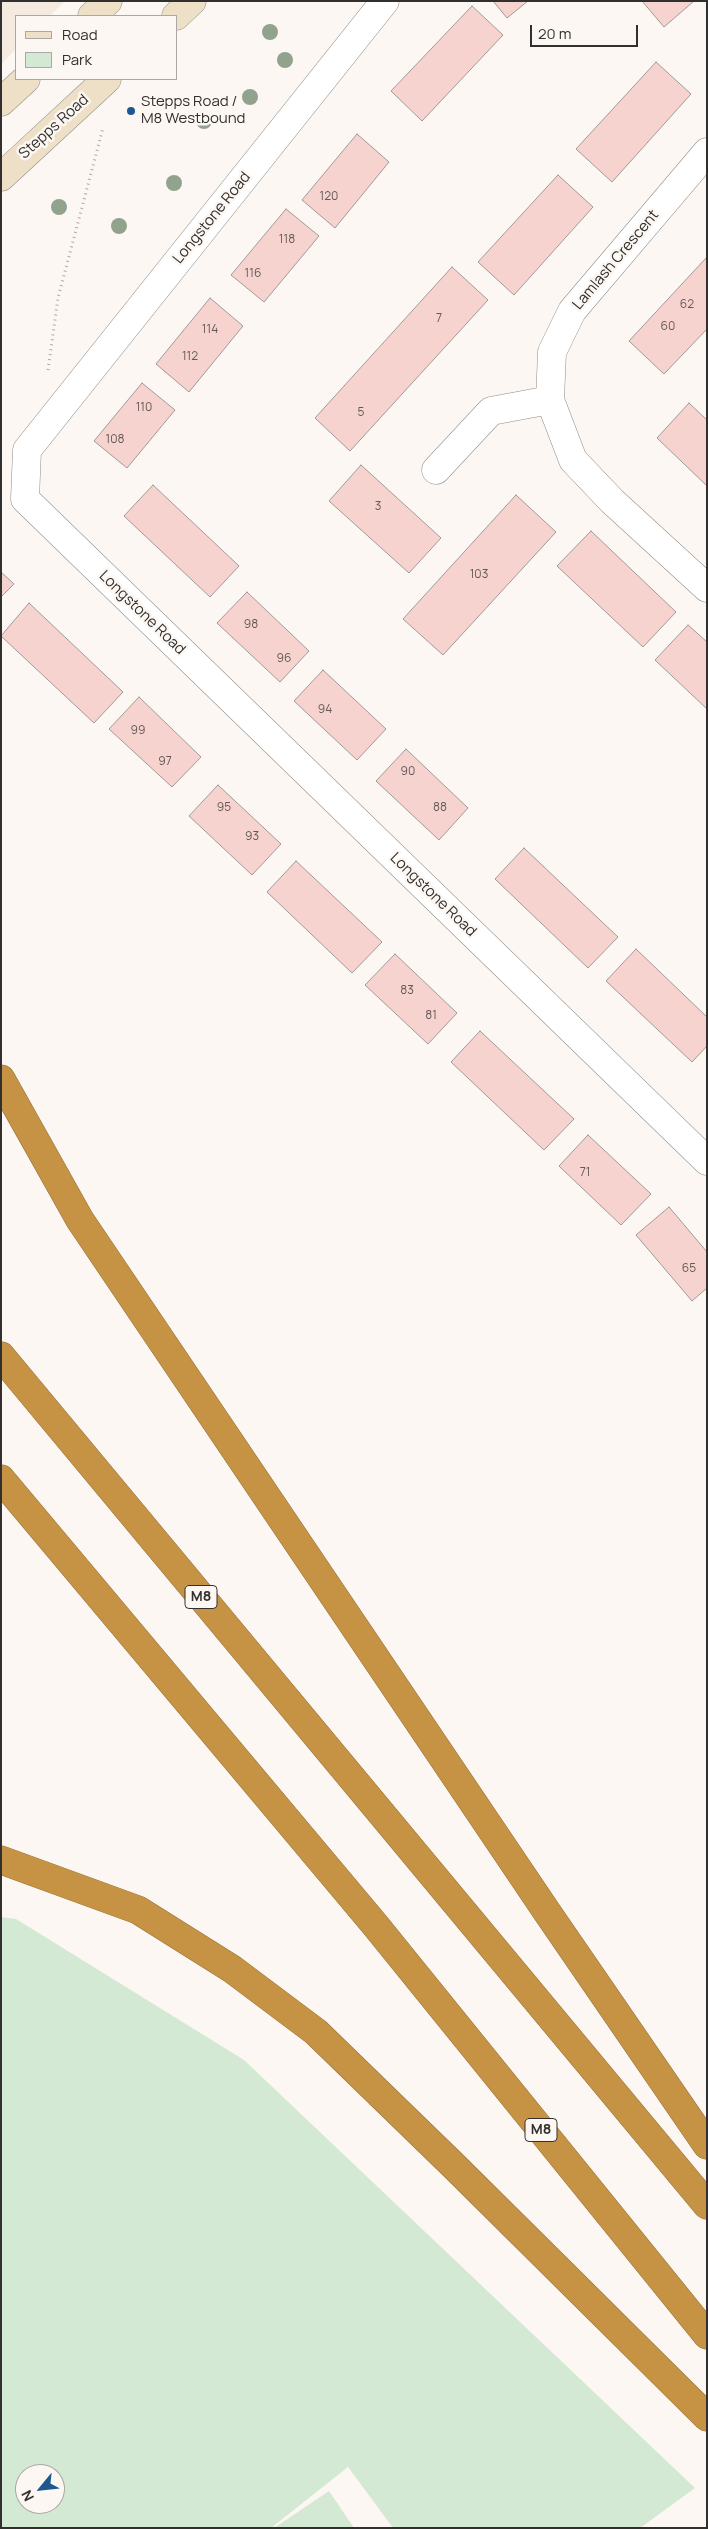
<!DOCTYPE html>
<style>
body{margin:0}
#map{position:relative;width:708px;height:2529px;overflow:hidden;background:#fcf7f2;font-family:Manrope,sans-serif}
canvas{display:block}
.frame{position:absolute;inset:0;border:2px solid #32302e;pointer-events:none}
.legend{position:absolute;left:15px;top:15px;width:162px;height:65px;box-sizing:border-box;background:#fcf7f2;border:1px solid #aba7a4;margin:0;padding:6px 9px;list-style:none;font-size:15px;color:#32302e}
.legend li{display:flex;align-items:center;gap:10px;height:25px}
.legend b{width:25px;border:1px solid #aba7a4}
.north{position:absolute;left:15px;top:2464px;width:50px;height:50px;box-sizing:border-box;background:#fcf7f2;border:1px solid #aba7a4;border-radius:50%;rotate:242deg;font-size:14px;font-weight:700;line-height:20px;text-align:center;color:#32302e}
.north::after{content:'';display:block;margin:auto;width:18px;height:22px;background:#1d588f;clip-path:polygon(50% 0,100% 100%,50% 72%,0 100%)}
.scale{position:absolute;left:530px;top:25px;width:108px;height:22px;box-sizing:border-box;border:2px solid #32302e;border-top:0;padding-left:6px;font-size:15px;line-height:18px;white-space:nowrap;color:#32302e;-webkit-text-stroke:4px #fcf7f2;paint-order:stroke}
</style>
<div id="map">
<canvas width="708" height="2529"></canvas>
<div class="frame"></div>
<ul class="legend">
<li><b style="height:6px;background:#eedfc7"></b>Road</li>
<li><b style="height:14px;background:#d3e9d3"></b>Park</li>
</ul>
<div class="north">N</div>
<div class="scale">20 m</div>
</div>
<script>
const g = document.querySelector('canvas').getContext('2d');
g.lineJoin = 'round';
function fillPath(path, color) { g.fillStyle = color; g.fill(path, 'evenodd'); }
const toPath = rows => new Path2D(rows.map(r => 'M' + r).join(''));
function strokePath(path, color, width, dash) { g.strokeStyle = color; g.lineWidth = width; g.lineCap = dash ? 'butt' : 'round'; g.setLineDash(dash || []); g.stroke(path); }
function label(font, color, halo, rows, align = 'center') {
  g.font = font + ' Manrope,sans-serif'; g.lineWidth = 5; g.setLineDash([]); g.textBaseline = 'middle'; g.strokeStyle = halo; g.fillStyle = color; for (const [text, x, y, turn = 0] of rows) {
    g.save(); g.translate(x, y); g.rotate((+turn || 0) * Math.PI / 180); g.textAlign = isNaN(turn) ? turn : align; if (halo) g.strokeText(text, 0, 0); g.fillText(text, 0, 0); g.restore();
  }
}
fillPath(toPath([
 [1,1,65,1,50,16,16,16,16,49,1,64]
]), '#f5eae0');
fillPath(toPath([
 [1,1917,16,1919,244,2060,695,2488,640,2528,393,2528,348,2467,271,2528,1,2528],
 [25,2474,55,2474,55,2504,25,2504],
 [329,2491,354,2528,274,2528]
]), '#d3e9d3');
const building = toPath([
 [493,1,528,1,507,18,493,1],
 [642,1,694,1,664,27,642,1],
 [472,6,503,35,422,121,391,91,472,6],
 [656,62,691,94,612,182,576,149,656,62],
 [357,134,389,162,335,228,302,200,357,134],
 [558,175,593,207,514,295,478,262,558,175],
 [286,209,319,236,264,302,231,275,286,209],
 [707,257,707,329,664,374,629,341,707,257],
 [452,267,488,300,350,451,315,418,452,267],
 [210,298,243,326,189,392,156,364,210,298],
 [142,383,175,410,127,468,94,441,142,383],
 [689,403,707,420,707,486,657,438,689,403],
 [361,465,441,538,409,573,329,501,361,465],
 [153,485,239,566,210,597,124,516,153,485],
 [516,495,556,532,443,655,403,619,516,495],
 [591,531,676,612,643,647,557,566,591,531],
 [1,572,14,584,1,597,1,572],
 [247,592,309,651,280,682,217,623,247,592],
 [29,603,123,692,94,723,1,636,29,603],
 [688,625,707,642,707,709,655,660,688,625],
 [323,670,386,729,357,760,294,701,323,670],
 [139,697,201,757,172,787,109,729,139,697],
 [406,749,468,808,439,840,376,781,406,749],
 [218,785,281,844,252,875,189,816,218,785],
 [524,848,618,937,588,968,495,879,524,848],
 [296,861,382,942,352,973,267,892,296,861],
 [636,949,707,1017,707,1046,692,1062,606,981,636,949],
 [395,954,457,1013,428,1044,365,985,395,954],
 [480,1031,574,1119,544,1150,451,1062,480,1031],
 [588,1135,651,1194,621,1225,559,1166,588,1135],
 [669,1207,707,1252,707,1288,692,1301,636,1235,669,1207]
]);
fillPath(building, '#f7d3cf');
strokePath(building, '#a09998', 1);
const street = toPath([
 [385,1,27,450,25,499,707,1161],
 [707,152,572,311,552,352,550,400,573,460,612,501,707,588],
 [436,470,491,411,550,400]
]);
const secondary = toPath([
 [92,16,108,1],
 [176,16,192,1],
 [1,102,26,79],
 [1,177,107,79]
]);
const highway = toPath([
 [1,1079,80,1220,547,1912,707,2145],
 [1,1356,707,2205],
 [1,1479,376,1926,707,2335],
 [1,1860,138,1910,232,1969,316,2032,455,2167,707,2417]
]);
strokePath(street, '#918c88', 29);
strokePath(secondary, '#918c88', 29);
strokePath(highway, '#92703c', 29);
strokePath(toPath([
 [48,370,58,298,103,128]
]), '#aeaaa6', 3, [1, 4]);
strokePath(street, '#fff', 28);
strokePath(secondary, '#eedfc7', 28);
strokePath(highway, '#c69344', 28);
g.fillStyle = '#91a38d';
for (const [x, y] of [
 [270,32],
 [285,60],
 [250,97],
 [204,121],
 [174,183],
 [59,207],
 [119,226]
]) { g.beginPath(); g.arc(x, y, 8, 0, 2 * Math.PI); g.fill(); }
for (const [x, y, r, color] of [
 [131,111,5,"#1d588f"]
]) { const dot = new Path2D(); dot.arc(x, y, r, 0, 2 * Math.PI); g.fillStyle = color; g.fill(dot); strokePath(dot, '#fcf7f2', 2); }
label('12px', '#635956', null, [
 ["120",329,197],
 ["118",287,240],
 ["116",253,274],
 ["62",687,305],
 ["7",439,319],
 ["60",668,327],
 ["114",210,330],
 ["112",190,357],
 ["110",144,408],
 ["5",361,413],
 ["108",115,440],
 ["3",378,507],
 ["103",479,575],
 ["98",251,625],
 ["96",284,659],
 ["94",325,710],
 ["99",138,731],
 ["97",165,762],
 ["90",408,772],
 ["95",224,808],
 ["88",440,808],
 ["93",252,837],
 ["83",407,991],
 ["81",431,1016],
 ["71",585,1173],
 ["65",689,1269]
]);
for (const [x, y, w] of [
 [201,1597,32],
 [541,2130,32]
]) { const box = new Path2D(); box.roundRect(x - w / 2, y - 11.5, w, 23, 4); g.fillStyle = '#fcf7f2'; g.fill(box); strokePath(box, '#32302e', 1); }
label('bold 14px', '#32302e', null, [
 ["M8",201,1597],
 ["M8",541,2130]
]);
label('15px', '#32302e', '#fcf7f2', [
 ["Stepps Road /",141,102],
 ["M8 Westbound",141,119]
], 'left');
label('15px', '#32302e', '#fcf7f2', [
 ["Stepps Road",54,127,-42],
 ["Longstone Road",212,218,-51],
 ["Lamlash Crescent",616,260,-50],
 ["Longstone Road",142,613,44],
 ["Longstone Road",433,895,44]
]);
</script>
